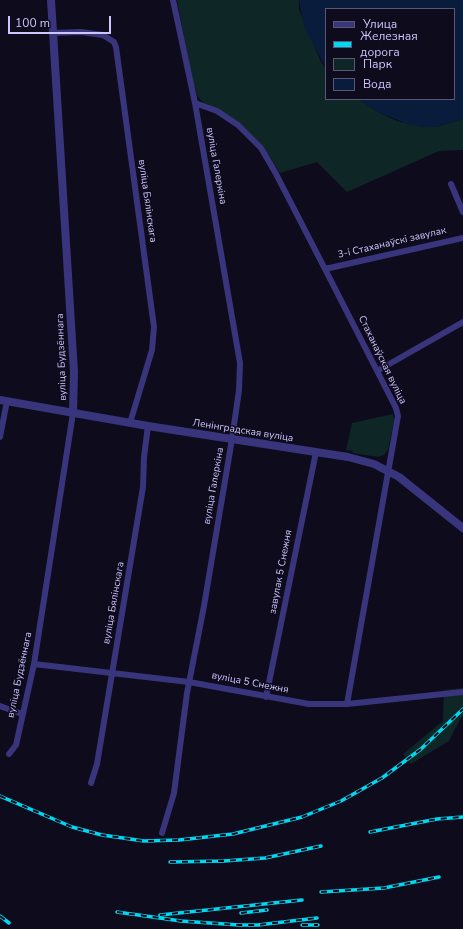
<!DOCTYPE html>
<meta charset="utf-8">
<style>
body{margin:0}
#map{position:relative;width:463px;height:929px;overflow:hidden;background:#0e0b1c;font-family:"Nunito Sans",sans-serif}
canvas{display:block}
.legend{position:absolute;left:325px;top:8px;width:130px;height:92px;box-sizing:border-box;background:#0e0b1c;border:1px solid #5a5677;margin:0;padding:5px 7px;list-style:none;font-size:12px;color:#cdc6ff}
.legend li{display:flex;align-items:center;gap:8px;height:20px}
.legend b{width:20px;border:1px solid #5a5677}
.scale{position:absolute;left:8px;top:16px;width:103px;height:18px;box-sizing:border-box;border:2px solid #cdc6ff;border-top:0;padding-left:5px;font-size:12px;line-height:14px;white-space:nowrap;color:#cdc6ff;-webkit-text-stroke:3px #0e0b1c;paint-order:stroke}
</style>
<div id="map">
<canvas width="463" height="929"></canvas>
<ul class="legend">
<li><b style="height:5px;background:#39357c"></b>Улица</li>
<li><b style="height:5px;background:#00d7f1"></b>Железная дорога</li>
<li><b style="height:11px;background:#0e2626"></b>Парк</li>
<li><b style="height:11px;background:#0a1c3c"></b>Вода</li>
</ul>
<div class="scale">100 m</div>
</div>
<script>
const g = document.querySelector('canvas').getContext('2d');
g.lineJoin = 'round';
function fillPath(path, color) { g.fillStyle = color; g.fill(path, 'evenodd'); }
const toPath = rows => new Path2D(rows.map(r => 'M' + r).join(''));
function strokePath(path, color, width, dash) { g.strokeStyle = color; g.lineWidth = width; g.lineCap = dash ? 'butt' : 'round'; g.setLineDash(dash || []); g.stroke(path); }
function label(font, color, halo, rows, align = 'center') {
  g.font = font + ' "Nunito Sans",sans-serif'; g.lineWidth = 3; g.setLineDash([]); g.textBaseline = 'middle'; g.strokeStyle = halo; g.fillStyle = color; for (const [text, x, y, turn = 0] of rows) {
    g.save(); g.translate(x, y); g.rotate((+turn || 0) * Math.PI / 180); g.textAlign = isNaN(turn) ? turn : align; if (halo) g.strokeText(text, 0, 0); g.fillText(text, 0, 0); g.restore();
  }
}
fillPath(toPath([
 [177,0,299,0,299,9,321,62,326,68,326,99,359,99,376,111,397,121,424,127,436,127,463,119,463,150,439,151,347,192,317,162,280,173,263,146,218,109,204,103,198,97,192,80],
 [393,414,394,421,388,450,384,455,378,457,352,453,353,451,346,450,352,423],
 [463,688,463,716,459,721,449,741,411,764,403,754,443,721,444,690]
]), '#0e2626');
fillPath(toPath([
 [299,0,463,0,463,119,436,127,424,127,410,125,376,111,359,99,454,99,454,9,326,9,326,68,304,27]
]), '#0a1c3c');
strokePath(toPath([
 [53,33,81,32,103,35,114,42,116,47,154,327,152,350,130,423],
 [195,103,217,111,238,125,261,148,275,172,325,269,396,408,398,416,347,704],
 [451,184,463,212],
 [325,269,463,238],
 [377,371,463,322],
 [0,437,7,401],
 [34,664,189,682,309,704,347,704,463,692],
 [266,697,316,452],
 [0,706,22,714],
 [9,754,16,745,34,664,73,413],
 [91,783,97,764,143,487,144,457,148,426],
 [162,833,174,793,187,693,204,606,232,439,239,390,240,363,195,103,173,0]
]), '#39357c', 6);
strokePath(toPath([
 [51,0,74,372,73,413],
 [0,400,148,426,348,457,374,464,399,477,463,528]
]), '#39357c', 8);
const rail = toPath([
 [0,796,72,827,102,835,144,841,179,840,233,834,302,817,341,801,382,778,421,749,463,709],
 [370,832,437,819,463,817],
 [170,862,224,861,265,858,321,846],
 [321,892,384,888,439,877],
 [117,912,181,921,239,925,258,925,317,918],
 [241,913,267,910],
 [160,915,302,900],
 [0,916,9,923],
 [302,925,318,925]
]);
strokePath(rail, '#00d7f1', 3.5);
strokePath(rail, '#0e0b1c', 2, [6]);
label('10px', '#cdc6ff', '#0e0b1c', [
 ["вуліца Галеркіна",216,166,80],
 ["вуліца Бялінскага",147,201,82],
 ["3-і Стаханаўскі завулак",392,243,-13],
 ["вуліца Будзённага",62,357,-92],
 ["Стаханаўская вуліца",382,360,64],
 ["Ленінградская вуліца",243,431,9],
 ["вуліца Галеркіна",214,486,-80],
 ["завулак 5 Снежня",281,572,-79],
 ["вуліца Бялінскага",114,603,-80],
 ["вуліца Будзённага",20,675,-78],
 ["вуліца 5 Снежня",250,683,11]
]);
</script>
